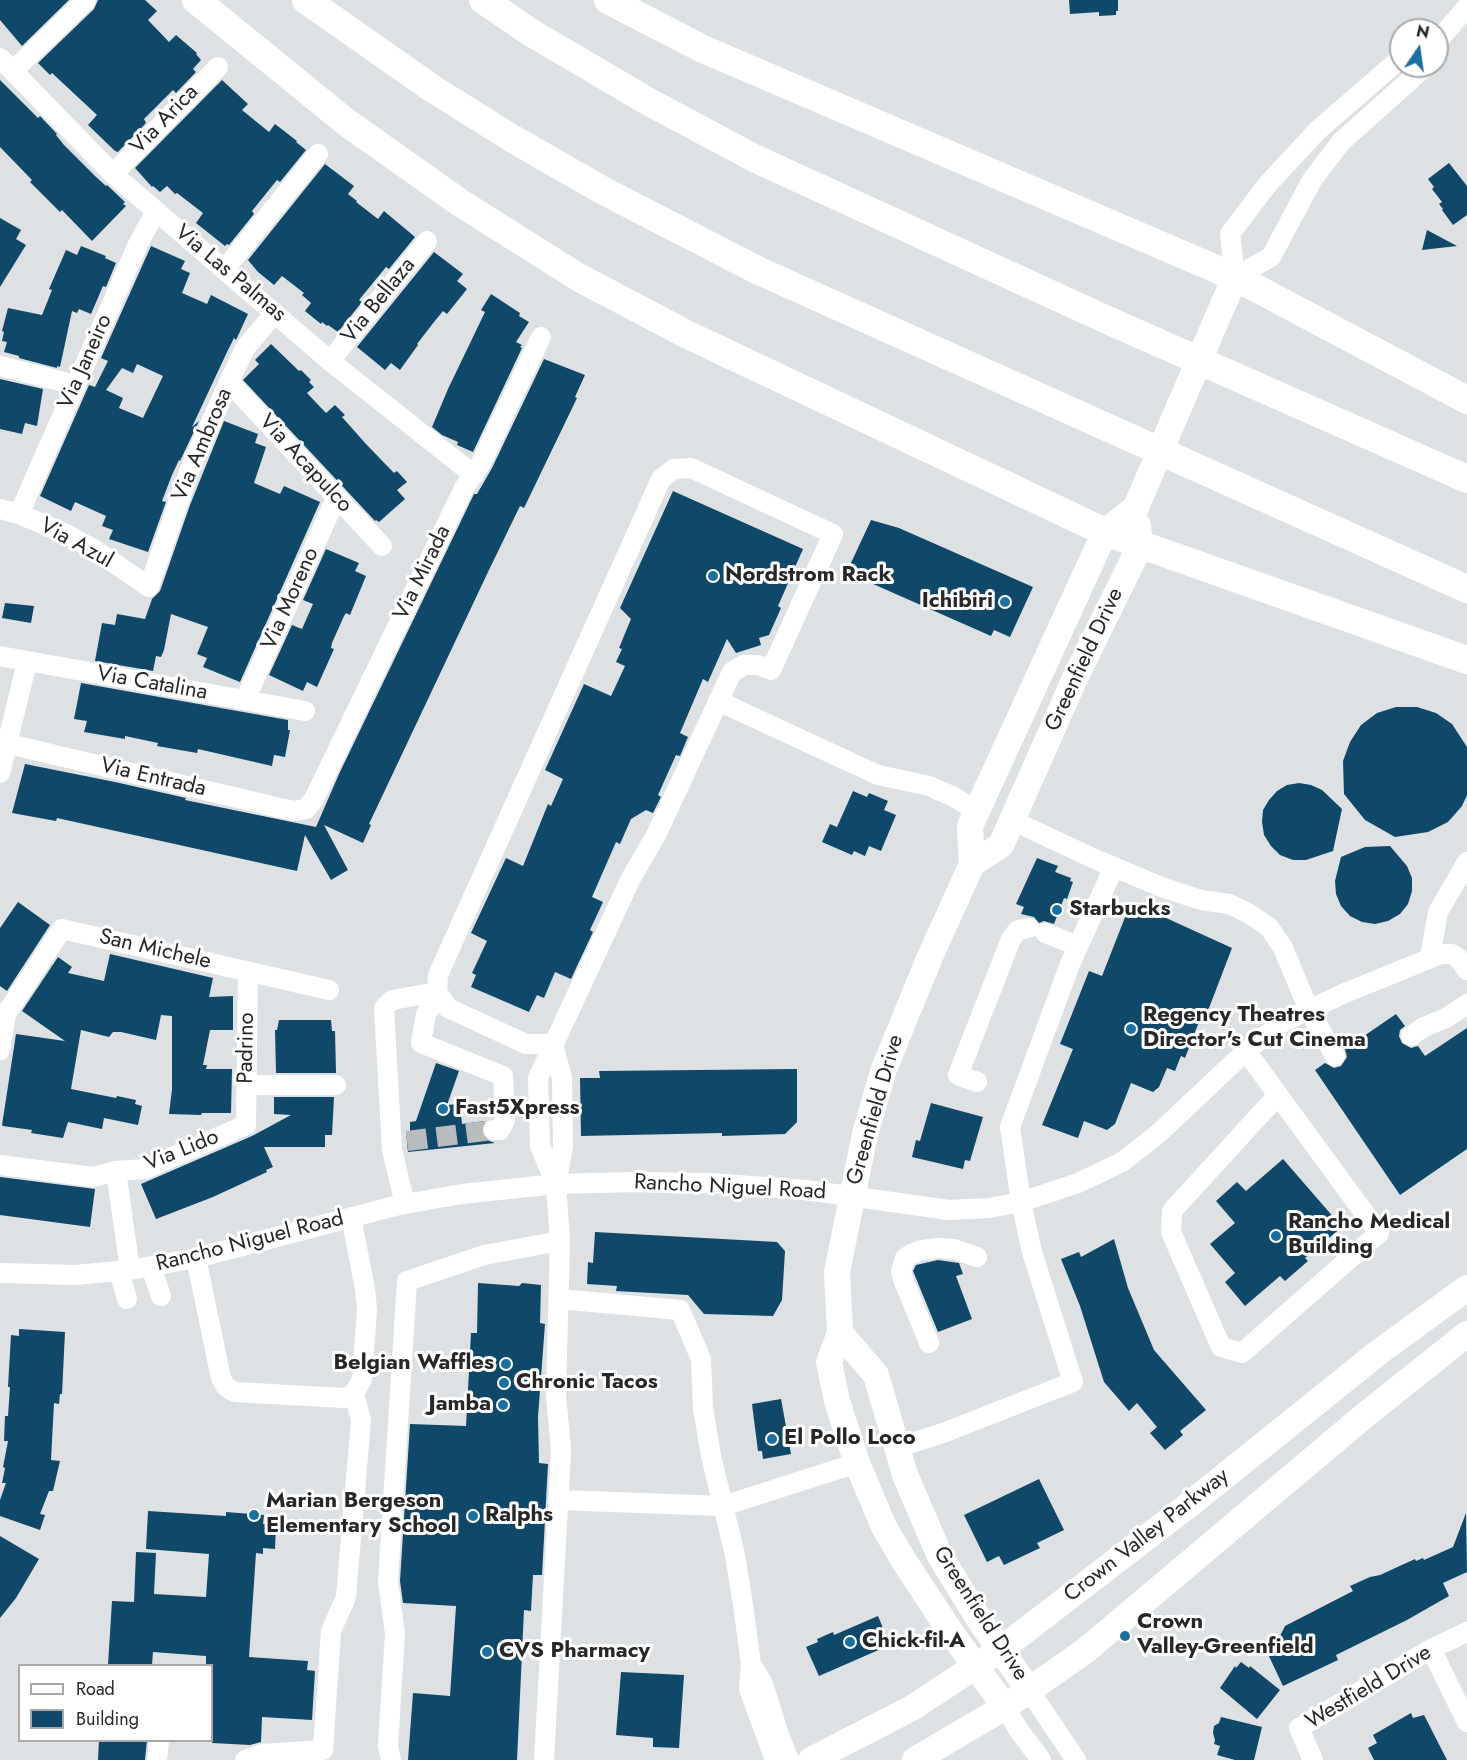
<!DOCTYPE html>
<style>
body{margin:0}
#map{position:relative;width:1467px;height:1760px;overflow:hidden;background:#dee1e3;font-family:Jost,sans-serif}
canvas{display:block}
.legend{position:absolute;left:18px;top:1664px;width:195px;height:78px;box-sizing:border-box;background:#fff;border:2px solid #a8a9a9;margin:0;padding:8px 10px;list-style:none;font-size:18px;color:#262728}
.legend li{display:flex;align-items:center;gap:12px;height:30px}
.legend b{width:30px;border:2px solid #a8a9a9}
.north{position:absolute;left:1389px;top:18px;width:60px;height:60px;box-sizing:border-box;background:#fff;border:2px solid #a8a9a9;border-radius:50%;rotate:13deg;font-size:16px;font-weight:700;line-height:24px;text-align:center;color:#262728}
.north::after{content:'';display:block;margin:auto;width:21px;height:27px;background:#1a71a1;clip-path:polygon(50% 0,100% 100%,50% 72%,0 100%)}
</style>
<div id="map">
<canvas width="1467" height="1760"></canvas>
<ul class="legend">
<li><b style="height:8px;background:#fff"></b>Road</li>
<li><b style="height:16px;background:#0f4868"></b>Building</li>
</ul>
<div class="north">N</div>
</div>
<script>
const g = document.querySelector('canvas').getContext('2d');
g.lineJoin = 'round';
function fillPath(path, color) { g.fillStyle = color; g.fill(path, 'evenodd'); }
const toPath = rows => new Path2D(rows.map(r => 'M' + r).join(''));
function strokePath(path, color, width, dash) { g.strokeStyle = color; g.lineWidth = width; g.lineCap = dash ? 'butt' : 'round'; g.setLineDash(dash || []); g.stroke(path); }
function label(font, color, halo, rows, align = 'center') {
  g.font = font + ' Jost,sans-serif'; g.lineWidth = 6; g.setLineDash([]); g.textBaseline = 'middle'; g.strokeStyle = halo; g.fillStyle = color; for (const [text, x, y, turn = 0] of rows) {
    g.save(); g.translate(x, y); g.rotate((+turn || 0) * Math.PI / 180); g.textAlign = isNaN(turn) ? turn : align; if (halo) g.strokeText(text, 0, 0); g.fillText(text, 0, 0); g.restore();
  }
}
fillPath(toPath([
 [0,0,69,0,22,46,0,20],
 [98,0,145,0,157,11,148,20,169,42,176,35,197,53,196,54,201,60,193,69,196,72,176,93,173,90,144,119,146,123,118,152,115,151,88,125,97,115,52,73,50,75,38,63,94,9],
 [1069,0,1118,0,1118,11,1116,11,1116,15,1099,16,1099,12,1070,14],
 [0,80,38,118,40,116,57,134,56,135,64,145,95,176,106,186,107,185,125,202,123,204,126,206,92,241,62,210,60,212,30,182,32,180,0,147],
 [222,80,248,104,242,110,269,132,275,124,297,141,296,142,306,150,280,182,277,180,252,211,254,214,229,245,227,244,225,246,196,223,203,213,177,193,175,194,167,186,160,192,153,186,152,187,135,168],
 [1449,163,1467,186,1467,215,1453,225,1442,210,1443,209,1439,204,1442,202,1432,189,1434,187,1428,179],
 [325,164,354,186,348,194,357,201,356,202,378,219,384,211,415,237,389,269,386,267,359,300,362,302,338,332,328,325,327,326,322,322,321,324,305,311,311,303,302,295,304,293,282,276,274,285,258,272,248,260],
 [0,218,21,230,16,239,26,245,0,287],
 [1427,230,1457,246,1422,250],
 [81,246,106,256,105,258,116,263,106,287,103,286,91,314,79,309,77,313,72,311,60,367,57,366,57,368,19,358,19,356,4,352,7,342,2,341,4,332,2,331,8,308,42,315,52,290,49,289,66,250,77,255],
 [151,246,185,261,181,269,190,273,182,293,207,304,211,295,248,314,236,340,234,338,228,350,192,427,199,421,180,461,179,460,172,475,162,501,166,502,148,552,109,539,113,530,102,526,106,516,75,502,71,511,40,496,89,385,95,387,108,361,101,358],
 [137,364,163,376,143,418,119,408,123,398,106,390,122,368,133,373],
 [434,252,463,274,457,281,467,289,447,314,443,311,434,322,417,344,418,345,400,370,391,363,385,370,357,347],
 [491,294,520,313,519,316,529,322,516,342,522,345,520,347,522,348,473,452,457,445,458,442,442,435,432,427,448,389,485,312,481,310],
 [271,344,299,371,301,370,311,380,309,382,314,387,307,393,326,413,335,405,345,415,342,417,366,444,394,473,397,471,407,482,397,490,405,499,379,522,376,520,375,521,243,380,259,364,255,360],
 [544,359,585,375,575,397,577,398,524,508,520,506,488,572,369,824,371,825,363,843,324,825,348,870,331,880,305,835,297,871,57,818,56,821,12,813,25,764,115,782,186,798,185,800,316,827,339,774,474,494,477,494,492,468],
 [0,379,43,389,37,426,25,423,22,434,0,429],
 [224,421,258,434,255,443,266,447,254,483,280,494,284,486,320,502,240,682,203,667,207,658,197,654,208,627,171,614,164,650,161,657,156,656,153,671,95,661,102,623,115,625,117,614,145,619,152,599,160,591,190,505],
 [673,491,803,549,778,606,781,608,769,635,759,638,761,645,736,653,727,639,708,682,703,679,680,733,688,737,680,756,676,755,658,795,661,797,653,813,646,810,631,819,620,844,616,842,592,897,603,902,590,930,593,932,571,979,555,972,544,998,537,995,529,1012,471,987,476,975,472,973,487,941,471,933,506,858,523,866,548,804,551,806,563,779,545,770,584,684,611,696,625,666,616,662,622,649,619,648,631,619,620,608],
 [871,520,899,528,1033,587,1010,637,994,630,991,636,864,580,867,573,850,565],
 [326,549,359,563,355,571,366,576,350,615,346,613,344,616,332,643,331,648,334,649,317,687,307,682,303,691,269,675,292,625,302,629,313,604,303,600],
 [5,603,34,606,31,623,2,618],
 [81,683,288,720,288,730,290,730,285,757,274,755,272,766,198,749,197,753,157,746,158,743,125,736,125,739,84,732,87,721,74,719],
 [1396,707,1417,707,1436,713,1452,724,1467,747,1467,795,1462,806,1448,822,1428,832,1395,837,1365,820,1344,794,1343,761,1350,742,1361,725,1377,713],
 [1299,783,1311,785,1322,790,1342,809,1333,851,1306,860,1293,860,1280,855,1271,846,1264,835,1262,822,1263,810,1269,800,1277,791,1287,785],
 [853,791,867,797,869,793,888,801,884,810,896,815,881,851,869,846,865,856,854,851,852,855,822,842,830,824,837,827],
 [1390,846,1407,866,1412,878,1412,891,1408,904,1400,914,1388,921,1375,924,1362,922,1350,916,1341,906,1336,894,1335,881,1341,857,1365,847],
 [1037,858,1058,866,1055,872,1071,878,1070,881,1073,882,1067,899,1064,898,1054,924,1044,921,1039,923,1034,917,1021,914,1024,907,1016,904],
 [18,902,50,925,7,991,0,986,0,928],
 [1131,902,1232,948,1209,1008,1202,1014,1185,1058,1181,1056,1175,1071,1167,1068,1159,1087,1153,1092,1131,1083,1115,1124,1107,1130,1084,1121,1078,1138,1042,1125,1073,1049,1060,1044,1089,971,1102,976],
 [110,954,213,978,209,997,233,996,233,1030,210,1030,203,1065,207,1065,206,1069,232,1069,231,1113,202,1113,201,1115,169,1114,172,1089,172,1016,161,1015,156,1040,121,1032,113,1032,109,1037,81,1030,71,1089,116,1098,117,1096,136,1100,135,1104,142,1106,138,1125,104,1118,102,1129,68,1122,63,1138,31,1133,32,1130,3,1126,2,1125,16,1034,65,1041,22,1011,58,957,72,967,68,973,104,981],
 [1396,1014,1405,1026,1400,1030,1399,1036,1402,1043,1411,1048,1418,1046,1425,1056,1467,1028,1467,1149,1400,1195,1315,1070,1325,1063,1334,1068,1341,1066,1347,1057,1345,1049],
 [279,1020,331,1020,332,1031,335,1031,336,1073,276,1073,275,1030,277,1030],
 [436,1063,459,1071,447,1105,460,1104,462,1124,485,1121,481,1129,482,1135,487,1140,495,1143,408,1152,406,1132,410,1131,410,1122,416,1121],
 [797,1069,797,1122,785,1134,722,1136,722,1133,581,1136,580,1078,600,1078,599,1071],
 [274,1097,334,1097,332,1135,325,1135,325,1147,264,1147,273,1167,266,1170,267,1172,213,1197,156,1219,141,1184,252,1136,291,1115,274,1114],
 [931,1103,983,1117,970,1161,965,1160,963,1169,912,1157,916,1140,920,1141],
 [1283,1159,1342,1227,1305,1258,1308,1261,1285,1281,1280,1276,1245,1306,1225,1282,1235,1273,1210,1244,1235,1223,1216,1201,1237,1182,1246,1191],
 [0,1177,95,1189,90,1227,0,1215],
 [595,1232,777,1242,785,1251,782,1300,773,1316,704,1314,688,1295,616,1291,617,1286,587,1284,588,1262,593,1263],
 [1114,1239,1128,1288,1154,1350,1206,1410,1180,1431,1183,1435,1165,1450,1150,1433,1157,1427,1137,1403,1129,1411,1104,1382,1080,1306,1061,1259,1079,1252,1081,1257],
 [938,1260,959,1263,963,1274,956,1276,972,1319,938,1332,913,1271,916,1265],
 [478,1283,519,1286,522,1283,541,1285,540,1323,545,1324,538,1417,539,1463,548,1464,542,1575,533,1575,531,1611,524,1610,517,1760,408,1760,413,1693,450,1696,456,1606,403,1603,400,1581,410,1424,466,1426,471,1333,477,1333],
 [19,1329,65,1332,62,1394,60,1394,59,1404,54,1403,51,1460,60,1461,53,1491,49,1491,40,1514,45,1515,40,1530,0,1516,0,1500,6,1483,2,1483,5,1468,3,1467,8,1441,4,1441,5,1416,8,1416,10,1387,8,1387,11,1335,19,1336],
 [781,1399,791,1454,763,1459,762,1451,758,1451,752,1404],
 [1039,1479,1064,1530,1037,1543,1040,1548,1004,1565,999,1556,987,1562,964,1515],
 [148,1511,226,1516,226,1512,264,1515,263,1524,276,1525,275,1549,263,1548,263,1554,256,1553,249,1657,308,1661,307,1670,315,1671,312,1720,262,1717,261,1742,250,1745,212,1743,212,1665,206,1665,206,1656,153,1652,152,1665,108,1665,112,1601,134,1602,136,1552,156,1553,154,1594,206,1597,209,1554,146,1549],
 [1466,1513,1467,1572,1443,1583,1449,1596,1407,1620,1336,1655,1338,1660,1283,1686,1267,1652,1276,1648,1273,1643,1278,1640,1285,1626,1353,1591,1350,1586,1370,1577,1380,1575,1415,1559,1416,1561,1423,1558,1424,1560,1453,1547],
 [0,1536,39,1559,16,1598,0,1618],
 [878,1616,890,1645,819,1676,806,1647,818,1642,817,1639,833,1632,834,1635],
 [1241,1662,1249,1668,1250,1666,1280,1690,1257,1719,1220,1688,1235,1666,1236,1668],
 [621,1672,684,1675,679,1748,653,1747,653,1738,616,1735],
 [1411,1713,1413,1718,1424,1715,1447,1760,1374,1760,1368,1748,1377,1743,1373,1735],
 [1221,1717,1262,1727,1254,1760,1235,1760,1217,1755,1220,1746,1214,1744,1215,1740,1213,1733,1214,1726,1219,1723],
 [99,1740,147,1740,145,1760,98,1760]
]), '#0f4868');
strokePath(toPath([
 [407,1141,493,1130]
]), '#b9bcbe', 20, [20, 10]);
strokePath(toPath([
 [1437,42,1467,7],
 [0,58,113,174,156,211,330,361,474,475],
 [1401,58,1317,131,1267,185,1230,234,1235,277,1271,257,1312,180,1341,142,1426,66],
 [13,71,86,0],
 [113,174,218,67],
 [224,270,318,154],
 [330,361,427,241],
 [0,366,76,385],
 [229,382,382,546],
 [0,509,19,514,68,535,95,550,149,587,190,469,229,382,245,348,275,313],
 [19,514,139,242,156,211],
 [0,656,305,711],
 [245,700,336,498],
 [718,701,878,775,929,786,954,797,976,811],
 [0,742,293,811,306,809,314,799,464,488,481,463,541,337],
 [0,773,27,662],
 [1011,820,1097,860,1164,888,1201,900,1229,904,1248,913,1269,927,1283,948,1309,1010,1335,1056],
 [1045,933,1078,946],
 [1430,958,1438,912,1467,862],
 [439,996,426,1014,421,1043,503,1076,505,1120,500,1130,493,1130],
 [1411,1036,1424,1027,1446,1018,1467,1004],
 [553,1044,526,1044,448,1008,437,992,438,975,661,479,674,469,691,468,833,534,771,670,758,665,744,665,732,672,656,835,631,878,538,1078,540,1146,556,1184],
 [0,1050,6,1014,62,929,329,990],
 [1246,1051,1278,1095,1379,1233,1242,1353,1221,1347,1171,1232,1172,1211,1278,1095],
 [977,1082,958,1075,1011,939,1018,930,1029,928],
 [247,1085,336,1085],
 [0,1165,93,1177,116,1171,145,1169,246,1125,248,972],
 [116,1171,130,1270],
 [405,1204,392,1150,384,1008,392,1000,437,992],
 [196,1258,221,1378,226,1387,235,1392,344,1398,354,1394,362,1379,367,1310,365,1289,351,1217],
 [151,1267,161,1296],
 [119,1271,127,1299],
 [0,1273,75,1275,130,1270,196,1258,399,1205,462,1194,556,1184,635,1182,710,1183,806,1190,949,1210,989,1208,1021,1202,1078,1183,1122,1162,1159,1133,1246,1051,1283,1022,1345,993,1441,954,1452,954,1459,959,1467,970],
 [559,1299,680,1310,701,1359,703,1408,711,1456,735,1555,743,1605,751,1664,749,1689,775,1760],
 [929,1343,903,1279,901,1271,905,1258,911,1254,922,1250,938,1248,954,1249,977,1257],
 [896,1448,943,1433,1073,1382,1032,1252,1021,1202,1010,1127,1070,964,1114,867],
 [558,1500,723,1506,857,1463],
 [1431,1649,1467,1722],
 [751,1664,763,1684,779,1735,789,1760],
 [1029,1690,1076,1760],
 [1005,1707,1018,1729,1041,1760],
 [157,1760,159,1740],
 [245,1760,262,1754,323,1750,331,1631,346,1597,361,1420,354,1394],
 [391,1760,388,1746,395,1634,388,1581,407,1281,484,1255,560,1241],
 [544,1760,561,1450,556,1395,560,1241,556,1184,563,1147,562,1078,553,1044],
 [1313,1760,1299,1728,1431,1649,1467,1632]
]), '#fff', 20);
strokePath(toPath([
 [972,864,1001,845,1075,678,1140,546,1138,525],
 [840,1333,876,1375,905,1475,940,1556,980,1621,1029,1690],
 [1005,1707,950,1631,904,1561,884,1527,857,1463,837,1401,829,1362,840,1333,837,1272,865,1134,884,1069,929,959,972,864,970,826,1105,532,1136,507,1235,277],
 [811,1760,912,1708,1000,1650,1185,1508,1379,1352,1467,1288],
 [915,1760,1005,1707,1085,1651,1364,1416,1467,1334]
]), '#fff', 26);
strokePath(toPath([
 [196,0,346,122,459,202,578,277,686,334,1105,532,1467,660],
 [306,0,433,89,513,139,602,190,757,270,1467,589],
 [483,0,530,32,649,102,754,158,1105,319,1467,479],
 [608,0,703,49,1235,277,1467,400]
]), '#fff', 28);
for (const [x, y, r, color] of [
 [713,576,6,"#1a71a1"],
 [1005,602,6,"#1a71a1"],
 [1057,910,6,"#1a71a1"],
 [1131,1029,6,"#1a71a1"],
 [443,1109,6,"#1a71a1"],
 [1276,1236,6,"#1a71a1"],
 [506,1364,6,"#1a71a1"],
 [504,1383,6,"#1a71a1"],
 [503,1405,6,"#1a71a1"],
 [772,1439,6,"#1a71a1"],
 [254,1515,6,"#1a71a1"],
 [473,1516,6,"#1a71a1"],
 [1125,1636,6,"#1a71a1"],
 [850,1642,6,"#1a71a1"],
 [487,1652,6,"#1a71a1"]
]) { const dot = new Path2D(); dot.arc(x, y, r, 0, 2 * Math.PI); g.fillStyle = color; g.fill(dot); strokePath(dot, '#fff', 2); }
label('22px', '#262728', '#fff', [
 ["Via Arica",165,120,-46],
 ["Via Las Palmas",230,274,40],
 ["Via Bellaza",379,301,-51],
 ["Via Janeiro",86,362,-66],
 ["Via Ambrosa",203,445,-67],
 ["Via Acapulco",305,464,47],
 ["Via Azul",76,544,29],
 ["Via Mirada",423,573,-64],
 ["Via Moreno",291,599,-66],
 ["Greenfield Drive",1085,660,-65],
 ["Via Catalina",152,684,10],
 ["Via Entrada",153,778,13],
 ["San Michele",155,950,13],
 ["Padrino",247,1048,-89],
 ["Greenfield Drive",876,1110,-74],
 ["Via Lido",182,1151,-22],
 ["Rancho Niguel Road",730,1188,3],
 ["Rancho Niguel Road",250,1242,-14],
 ["Crown Valley Parkway",1147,1536,-38],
 ["Greenfield Drive",980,1614,57],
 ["Westfield Drive",1369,1688,-31]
]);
label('bold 22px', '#262728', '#fff', [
 ["Nordstrom Rack",725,576],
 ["Ichibiri",993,602,"right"],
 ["Starbucks",1069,910],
 ["Regency Theatres",1143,1016],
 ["Director's Cut Cinema",1143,1041],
 ["Fast5Xpress",455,1109],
 ["Rancho Medical",1288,1223],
 ["Building",1288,1248],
 ["Belgian Waffles",494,1364,"right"],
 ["Chronic Tacos",516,1383],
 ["Jamba",491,1405,"right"],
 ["El Pollo Loco",784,1439],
 ["Marian Bergeson",266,1502],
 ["Elementary School",266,1527],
 ["Ralphs",485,1516],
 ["Crown",1137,1623],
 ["Valley-Greenfield",1137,1648],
 ["Chick-fil-A",862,1642],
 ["CVS Pharmacy",499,1652]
], 'left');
</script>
